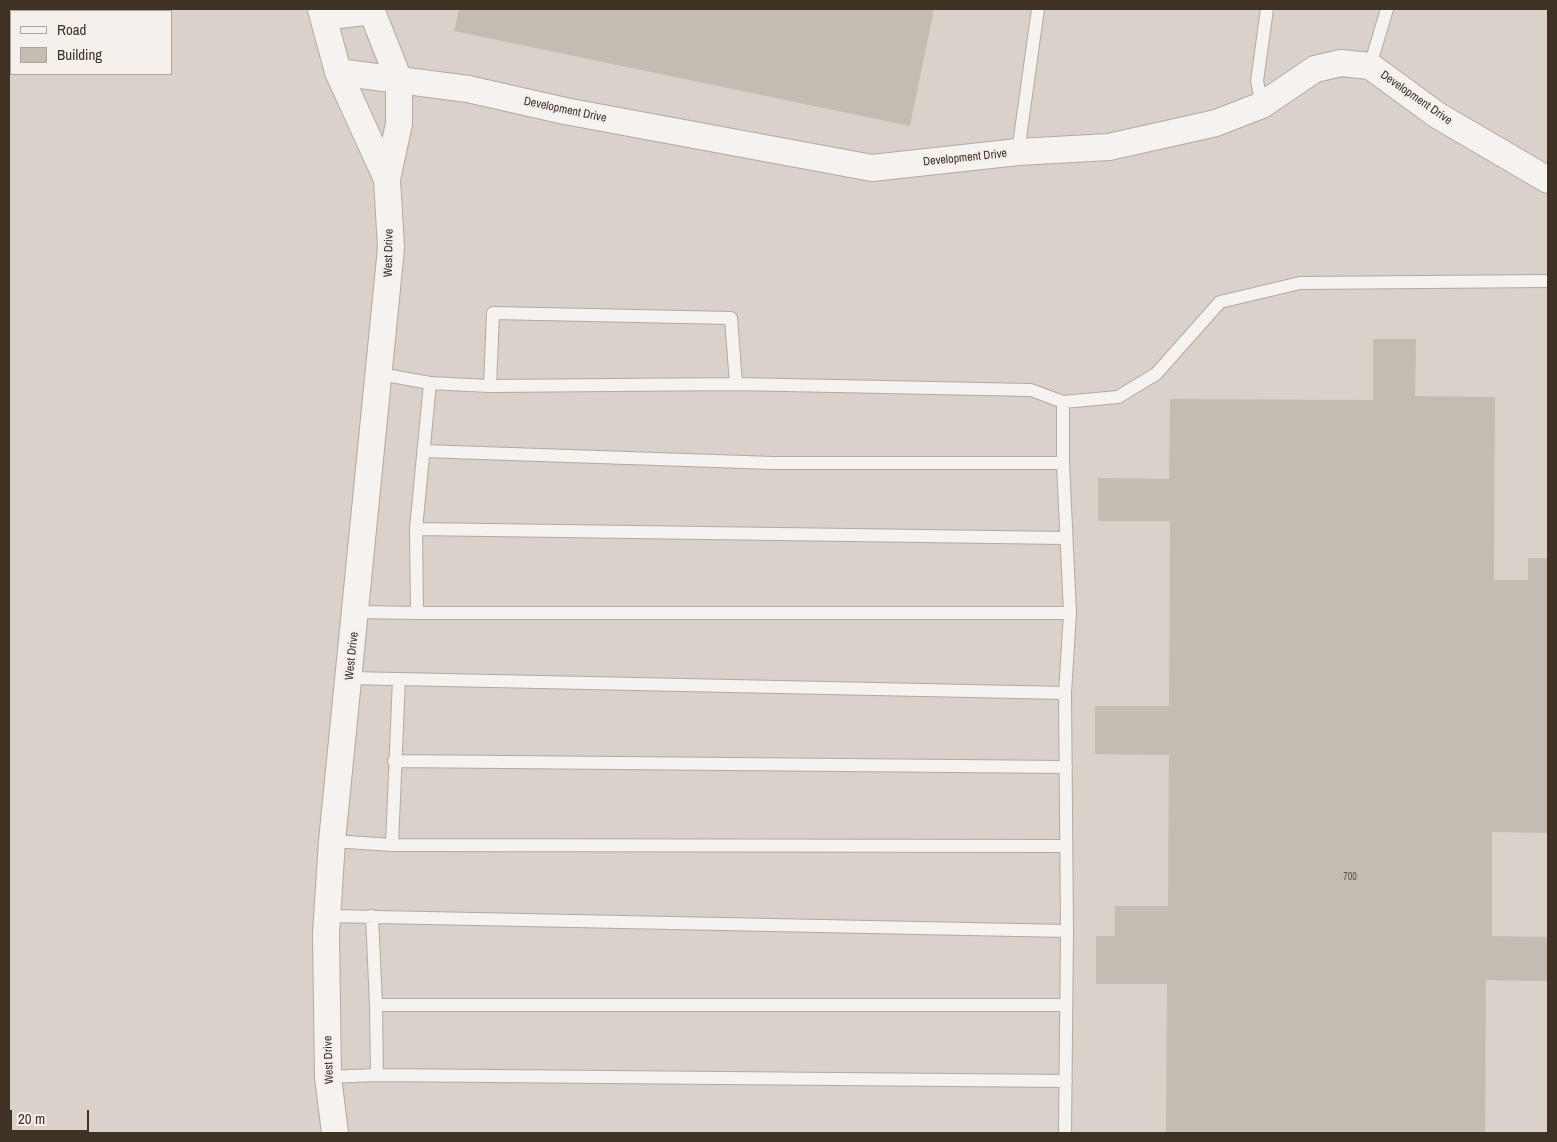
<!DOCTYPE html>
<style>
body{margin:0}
#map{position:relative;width:1557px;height:1142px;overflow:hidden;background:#e7e2dc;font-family:"Archivo Narrow",sans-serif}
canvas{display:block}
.frame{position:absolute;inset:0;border:10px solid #3e3225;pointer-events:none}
.legend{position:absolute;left:10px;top:10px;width:162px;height:65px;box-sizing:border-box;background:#f5f0eb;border:1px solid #aca49c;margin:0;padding:6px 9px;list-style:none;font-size:15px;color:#3e3225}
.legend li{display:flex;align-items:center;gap:10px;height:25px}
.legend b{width:25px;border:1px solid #aca49c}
.scale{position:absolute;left:10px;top:1110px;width:79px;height:22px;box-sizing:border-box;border:2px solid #3e3225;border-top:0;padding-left:6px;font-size:15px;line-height:18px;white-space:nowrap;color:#3e3225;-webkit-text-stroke:4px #f5f0eb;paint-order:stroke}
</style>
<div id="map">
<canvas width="1557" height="1142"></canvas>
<div class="frame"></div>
<ul class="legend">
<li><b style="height:6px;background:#f5f2ef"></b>Road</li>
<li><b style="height:14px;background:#c4bcb3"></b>Building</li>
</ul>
<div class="scale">20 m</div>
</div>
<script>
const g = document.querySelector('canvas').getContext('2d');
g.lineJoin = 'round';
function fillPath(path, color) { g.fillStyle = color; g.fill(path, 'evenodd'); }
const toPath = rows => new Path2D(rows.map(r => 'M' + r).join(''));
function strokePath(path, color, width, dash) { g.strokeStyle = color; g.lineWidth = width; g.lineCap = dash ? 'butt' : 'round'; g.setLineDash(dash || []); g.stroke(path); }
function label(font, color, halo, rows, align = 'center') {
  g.font = font + ' "Archivo Narrow",sans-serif'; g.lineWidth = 5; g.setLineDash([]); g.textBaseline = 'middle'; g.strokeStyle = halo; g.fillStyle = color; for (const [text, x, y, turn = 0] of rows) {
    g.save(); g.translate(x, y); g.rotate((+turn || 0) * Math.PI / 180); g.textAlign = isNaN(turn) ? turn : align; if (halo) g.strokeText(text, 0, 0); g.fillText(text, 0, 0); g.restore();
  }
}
fillPath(toPath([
 [9,9,1548,9,1548,1133,9,1133],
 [11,11,171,11,171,74,11,74]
]), '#d9d1ca');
fillPath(toPath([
 [459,9,934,9,910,126,454,31],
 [1373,339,1416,339,1415,396,1495,397,1494,580,1528,580,1528,558,1548,558,1548,833,1492,832,1492,936,1548,937,1548,981,1486,980,1485,1133,1166,1133,1167,984,1096,984,1096,936,1115,936,1115,906,1168,906,1169,755,1095,754,1095,706,1169,706,1170,521,1098,521,1098,478,1169,479,1170,399,1373,400]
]), '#c4bcb3');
const lane = toPath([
 [1370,66,1387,9],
 [1262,105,1257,81,1267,9],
 [1018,152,1038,9],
 [380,374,430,383,490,386,736,384,1031,390,1063,402,1118,397,1156,374,1220,302,1300,283,1548,281],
 [490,386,493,313,731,318,736,384],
 [1063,402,1063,463,1070,613,1065,693,1067,931,1065,1133],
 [423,451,773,463,1063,463],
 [416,529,1066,538],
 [356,612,417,613,416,529,430,383],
 [417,613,1070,613],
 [349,678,1065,693],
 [399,679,392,845,1066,846],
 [394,761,1066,767],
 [332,841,392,845],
 [327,916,1067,931],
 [372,916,376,1005,1066,1005],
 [377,1075,1066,1081],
 [328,1077,377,1075,376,1005]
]);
const street = toPath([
 [321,9,338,72,387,179],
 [323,17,372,11],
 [338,72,468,89,565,111,872,168,1018,152,1109,147,1216,123,1262,105,1315,69,1341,63,1370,66,1437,115,1548,180],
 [335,1133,328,1077,326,934,332,841,391,248,387,179,399,124,399,80,371,9]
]);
strokePath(lane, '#b1aaa1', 14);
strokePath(street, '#b1aaa1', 28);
strokePath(lane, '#f5f2ef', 12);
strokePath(street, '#f5f2ef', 26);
label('10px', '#605448', null, [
 ["700",1350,877]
]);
label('12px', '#3e3225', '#f5f0eb', [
 ["Development Drive",1416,98,35],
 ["Development Drive",565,110,12],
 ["Development Drive",965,158,-6],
 ["West Drive",389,253,-89],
 ["West Drive",352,656,-84],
 ["West Drive",329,1060,-92]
]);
</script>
